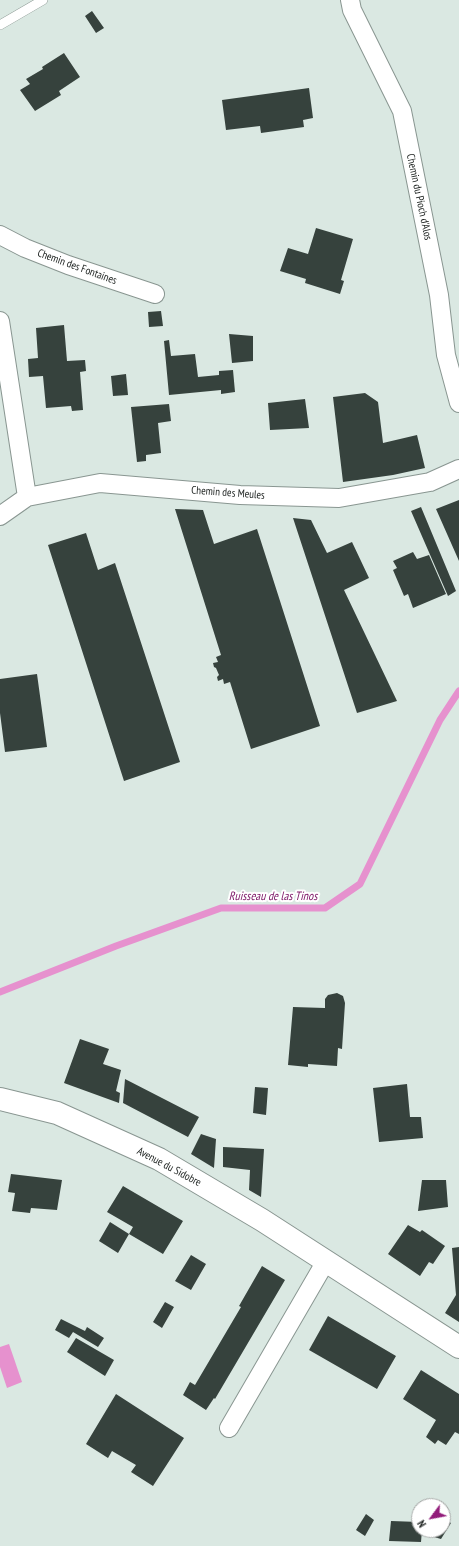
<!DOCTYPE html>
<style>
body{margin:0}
#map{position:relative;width:459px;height:1546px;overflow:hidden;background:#dae8e2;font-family:"PT Sans Narrow",sans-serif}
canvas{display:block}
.north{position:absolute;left:411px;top:1498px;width:40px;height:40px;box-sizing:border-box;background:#fff;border:1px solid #a4a6a5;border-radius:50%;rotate:238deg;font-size:11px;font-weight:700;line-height:16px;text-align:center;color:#1b201e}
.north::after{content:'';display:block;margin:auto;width:14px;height:18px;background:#921c7a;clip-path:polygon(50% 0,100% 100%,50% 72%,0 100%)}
</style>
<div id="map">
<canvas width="459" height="1546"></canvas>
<div class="north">N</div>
</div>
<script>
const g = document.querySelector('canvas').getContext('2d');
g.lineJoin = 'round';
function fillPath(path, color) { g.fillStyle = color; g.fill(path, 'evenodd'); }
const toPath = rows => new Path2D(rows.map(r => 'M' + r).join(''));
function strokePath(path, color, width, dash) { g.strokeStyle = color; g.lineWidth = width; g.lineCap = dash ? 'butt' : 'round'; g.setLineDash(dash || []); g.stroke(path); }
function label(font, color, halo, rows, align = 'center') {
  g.font = font + ' "PT Sans Narrow",sans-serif'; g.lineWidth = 4; g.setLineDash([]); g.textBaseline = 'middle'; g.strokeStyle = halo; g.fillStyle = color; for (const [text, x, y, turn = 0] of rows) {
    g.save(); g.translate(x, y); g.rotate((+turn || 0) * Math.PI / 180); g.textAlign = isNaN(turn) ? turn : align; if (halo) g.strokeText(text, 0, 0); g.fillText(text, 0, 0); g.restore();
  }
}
fillPath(toPath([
 [9,1344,22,1382,7,1388,0,1367,0,1347]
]), '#e691ce');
strokePath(toPath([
 [0,992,116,946,221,908,325,908,360,884,440,720,459,691]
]), '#e691ce', 7);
fillPath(toPath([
 [92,11,104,28,96,33,85,16],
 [64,53,80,77,59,91,61,95,35,111,20,90,30,84,26,79,43,69,42,67],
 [309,88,313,118,303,120,304,127,261,133,260,126,226,130,222,100],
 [316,228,353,239,341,280,344,281,340,294,305,283,306,279,280,271,288,248,308,254],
 [161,311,163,326,149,327,148,312],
 [64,325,67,361,85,360,86,371,80,372,83,410,72,411,71,406,46,408,43,376,29,377,28,359,38,358,36,328],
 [229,334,253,336,253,361,232,363],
 [169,340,171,356,195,354,198,377,219,375,219,371,233,370,235,392,221,394,221,390,169,395,164,341],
 [126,374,128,395,113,396,111,376],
 [365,393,378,402,383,443,417,435,425,468,393,475,343,482,333,397],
 [305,399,309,428,270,430,268,403],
 [169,404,171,421,158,423,161,453,146,455,146,461,137,462,131,407],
 [459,500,459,561,436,509],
 [421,507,456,591,448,596,411,511],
 [175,509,203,510,214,544,257,529,320,726,251,749,230,682,224,684,223,679,218,681,217,677,219,675,216,668,214,667,213,663,218,662,216,657,221,655],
 [293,518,311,520,327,553,352,542,369,578,344,590,397,701,357,713],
 [86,533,98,570,115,563,180,762,124,781,48,545],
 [413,552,417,559,429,555,446,594,413,608,408,594,404,596,393,570,397,568,393,561],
 [37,674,47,747,5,752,0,713,0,679],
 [337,993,343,996,345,1003,342,1049,338,1048,337,1066,308,1064,308,1067,288,1065,293,1007,325,1008,325,999,328,995],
 [80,1039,109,1049,103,1064,121,1070,116,1091,120,1093,119,1103,64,1083],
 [125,1079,199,1117,188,1137,123,1103],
 [407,1084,410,1117,421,1117,423,1138,379,1142,373,1088],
 [255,1087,268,1088,266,1115,253,1113],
 [201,1134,216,1139,214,1168,191,1154],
 [223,1147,264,1149,261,1197,249,1190,250,1170,223,1167],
 [11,1174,62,1180,57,1210,31,1208,30,1213,12,1211,15,1193,8,1192],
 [422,1180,446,1180,448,1207,418,1211],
 [123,1186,183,1221,163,1254,129,1234,133,1227,107,1212],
 [110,1222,129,1234,118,1253,99,1241],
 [408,1225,420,1232,422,1230,445,1246,433,1264,429,1262,420,1276,388,1254],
 [459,1247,459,1322,445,1313,456,1295,452,1248],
 [191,1255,206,1264,191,1290,175,1281],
 [262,1266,285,1280,215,1399,214,1398,206,1410,183,1395,190,1382,195,1385,241,1307,239,1306],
 [165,1302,174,1307,162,1328,153,1322],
 [328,1316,396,1356,377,1389,309,1350],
 [61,1319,85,1331,87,1327,104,1338,98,1347,73,1332,69,1338,55,1330],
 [76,1338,114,1360,105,1376,67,1352],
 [421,1370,459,1394,459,1434,455,1432,446,1445,438,1440,435,1444,426,1437,436,1420,403,1399],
 [116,1394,184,1438,153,1486,131,1472,136,1465,112,1451,108,1458,86,1444],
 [366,1514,374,1520,365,1536,356,1530],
 [443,1518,451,1523,441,1539,427,1535,430,1530,443,1530],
 [391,1521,419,1522,419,1530,422,1530,421,1542,389,1541]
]), '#36423d');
const lane = toPath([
 [0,25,43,0]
]);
const street = toPath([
 [350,0,352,10,402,111,439,295,446,355,459,403],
 [0,235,25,248,68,265,155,294],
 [0,321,27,497],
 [0,516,27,497,100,483,240,495,339,498,430,482,459,469],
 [229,1428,326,1261]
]);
const secondary = toPath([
 [0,1099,57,1113,159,1159,262,1220,459,1347]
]);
strokePath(lane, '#899691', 10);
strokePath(street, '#899691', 20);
strokePath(secondary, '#899691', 24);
strokePath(lane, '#fff', 9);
strokePath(street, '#fff', 18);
strokePath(secondary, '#fff', 22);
label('11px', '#1b201e', '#fff', [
 ["Chemin du Pioch d'Alos",419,197,78],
 ["Chemin des Fontaines",77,267,20],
 ["Chemin des Meules",228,493,4],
 ["Avenue du Sidobre",169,1167,28]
]);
label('italic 12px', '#811e6c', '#fff', [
 ["Ruisseau de las Tinos",273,897]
]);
</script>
